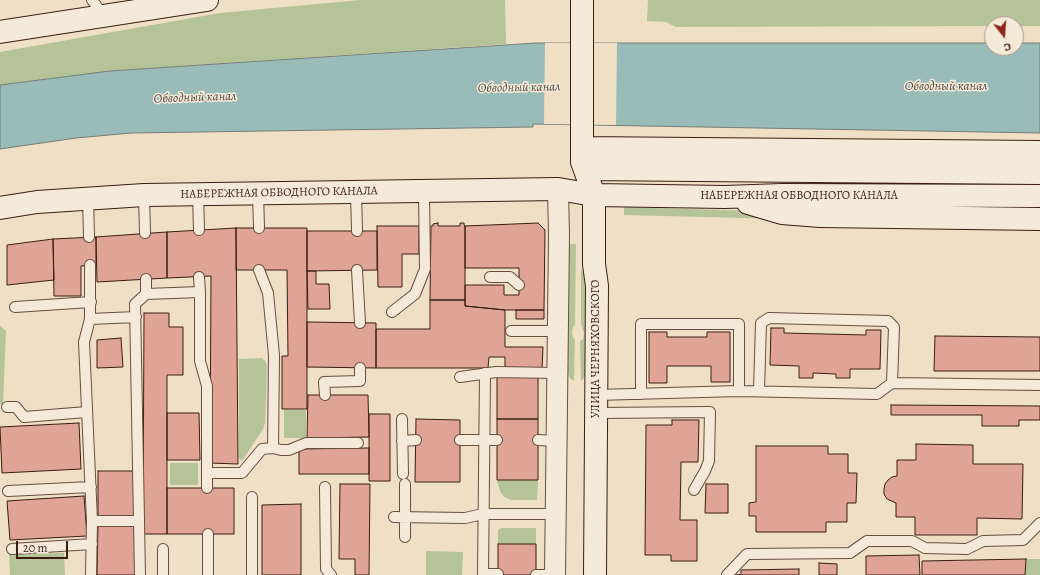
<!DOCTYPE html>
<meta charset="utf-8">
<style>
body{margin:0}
#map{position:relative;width:1040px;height:575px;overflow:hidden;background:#efdfc5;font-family:Alegreya,serif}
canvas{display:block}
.north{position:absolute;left:984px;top:16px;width:40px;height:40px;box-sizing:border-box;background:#f5ead9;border:1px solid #aa9889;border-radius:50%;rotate:163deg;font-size:11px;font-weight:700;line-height:16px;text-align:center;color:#3a1e12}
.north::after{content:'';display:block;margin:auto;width:14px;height:18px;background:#8f2418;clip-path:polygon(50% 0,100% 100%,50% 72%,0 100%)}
.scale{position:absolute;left:16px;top:541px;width:52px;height:18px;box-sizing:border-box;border:2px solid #3a1e12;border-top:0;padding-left:5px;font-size:12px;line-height:14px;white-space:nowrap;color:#3a1e12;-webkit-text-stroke:3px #f5ead9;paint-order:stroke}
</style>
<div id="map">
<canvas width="1040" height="575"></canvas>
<div class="north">С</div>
<div class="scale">20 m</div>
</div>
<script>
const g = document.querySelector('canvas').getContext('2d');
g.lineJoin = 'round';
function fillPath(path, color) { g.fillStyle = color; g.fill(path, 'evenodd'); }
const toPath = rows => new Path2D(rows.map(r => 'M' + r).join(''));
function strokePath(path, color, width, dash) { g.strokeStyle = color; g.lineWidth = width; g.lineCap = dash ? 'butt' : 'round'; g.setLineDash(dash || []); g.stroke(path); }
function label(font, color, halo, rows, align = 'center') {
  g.font = font + ' Alegreya,serif'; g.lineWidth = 3; g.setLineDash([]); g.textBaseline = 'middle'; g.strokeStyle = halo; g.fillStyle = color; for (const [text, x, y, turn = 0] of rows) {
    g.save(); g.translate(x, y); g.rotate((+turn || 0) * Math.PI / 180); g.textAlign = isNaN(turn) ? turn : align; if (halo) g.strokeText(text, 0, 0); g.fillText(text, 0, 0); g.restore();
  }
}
fillPath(toPath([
 [360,0,505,0,506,44,110,71,0,85,0,52,220,13],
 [648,0,1040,0,1040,26,1016,26,1016,24,992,24,992,26,676,27,666,22,647,21],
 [624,207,755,211,784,219,624,215],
 [569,244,576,244,575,325,573,327,572,334,575,341,574,381,570,378,568,374],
 [581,268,588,284,586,376,581,381,580,341,583,339,584,333,581,324],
 [0,326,6,331,3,404,0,404],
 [262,358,265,361,267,366,265,423,263,429,242,461,239,458,239,359],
 [284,410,306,410,306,438,284,438],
 [170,463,198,463,198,485,170,485],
 [497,480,538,480,537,500,511,500,504,497,500,491],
 [502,528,536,528,536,544,498,544,498,531,499,529],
 [426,551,463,552,462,575,426,575],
 [64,553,65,575,10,575,9,554],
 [1026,559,1040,559,1040,575,1025,575]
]), '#b5c398');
const water = toPath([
 [536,43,992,43,992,48,1016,48,1016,43,1040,43,1040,133,533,124,533,127,131,133,76,138,0,149,0,85,110,71,536,43]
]);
fillPath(water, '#9abcb8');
strokePath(water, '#747d76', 1);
fillPath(toPath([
 [545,43,617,43,616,125,544,124]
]), '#efdfc5');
const building = toPath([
 [438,223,438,226,460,226,460,223,464,223,464,225,465,226,465,300,430,300,431,226,433,226,433,224,438,223],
 [538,223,545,230,544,310,505,310,465,306,465,285,504,285,504,295,519,295,519,268,465,268,465,226,538,223],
 [377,226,419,226,419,254,402,254,402,287,378,287,377,226],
 [236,228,307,228,307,409,282,409,282,356,288,356,287,270,236,270,236,228],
 [236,228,238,464,210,463,211,276,167,278,167,232,236,228],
 [307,231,377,231,377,270,307,271,307,231],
 [167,232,167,278,97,282,96,237,167,232],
 [96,237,96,265,81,266,81,296,54,296,53,239,96,237],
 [53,239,54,280,7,285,7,245,53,239],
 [307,271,316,271,316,284,329,284,330,309,308,309,307,271],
 [430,300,465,300,465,306,505,310,505,347,543,347,542,369,505,369,505,357,489,357,488,368,376,368,376,329,430,329,430,300],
 [516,310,544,310,544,319,516,319,516,310],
 [144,313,169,313,169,327,183,327,183,375,167,375,167,534,143,534,144,313],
 [307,322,376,323,376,368,307,367,307,322],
 [771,328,784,328,784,333,866,335,866,330,881,330,880,369,850,369,850,378,836,378,836,374,813,373,813,378,799,378,799,366,770,365,771,328],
 [649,332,667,332,667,337,707,337,707,332,730,332,730,382,711,382,711,366,667,366,667,383,649,383,649,332],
 [935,336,1040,337,1040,371,934,371,935,336],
 [121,338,123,367,97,368,97,340,121,338],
 [497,377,538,377,538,419,497,419,497,377],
 [308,395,368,395,369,437,307,438,308,395],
 [891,405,1040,406,1040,420,1019,420,1019,426,982,426,982,415,891,415,891,405],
 [167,413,199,413,200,460,167,460,167,413],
 [369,414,390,414,390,481,369,481,369,414],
 [416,419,460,420,460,482,415,482,416,419],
 [497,419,538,419,538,480,497,480,497,419],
 [672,420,699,420,698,462,681,462,680,520,697,520,697,561,671,561,671,555,645,555,646,425,672,425,672,420],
 [79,423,81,469,2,473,0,427,79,423],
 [916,444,973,445,973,464,1023,464,1022,519,977,518,977,535,915,535,915,517,896,517,896,503,887,499,884,494,884,489,885,484,888,480,892,477,897,476,897,460,916,460,916,444],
 [756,446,828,446,828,454,848,454,848,473,857,473,856,503,847,503,847,522,826,522,826,532,756,532,756,516,749,516,749,503,756,502,756,446],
 [369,448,369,474,299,474,299,449,369,448],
 [98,471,134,471,135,516,98,517,98,471],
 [340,484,370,484,369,575,355,575,355,559,339,559,340,484],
 [706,484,728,484,728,513,705,513,706,484],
 [167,488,234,488,234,534,167,534,167,488],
 [84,496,87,536,10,540,7,501,84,496],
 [301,504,301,575,262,575,262,505,301,504],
 [98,525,136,526,135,575,97,575,98,525],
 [498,544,536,544,536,575,498,575,498,544],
 [919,555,920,575,866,575,866,556,919,555],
 [1026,559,1025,575,922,575,922,561,1026,559],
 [819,563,837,564,837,575,819,575,819,563],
 [799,569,799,575,736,575,741,575,741,570,799,569]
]);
fillPath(building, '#e0a496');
strokePath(building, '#3a1e12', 1);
const lane = toPath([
 [92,0,104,16],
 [356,192,357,231],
 [258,193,259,228],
 [198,194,199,230],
 [144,195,145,233],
 [88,198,89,237],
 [90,265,90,319,84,342,92,521,91,575],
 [259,270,268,293,274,355,273,448,281,450,289,450,306,443,358,443],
 [357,270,360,323],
 [199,277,200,292],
 [490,277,510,277,519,285],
 [146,279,146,294],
 [15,307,91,302],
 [392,312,415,294,425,269,424,191],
 [90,319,136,317],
 [511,331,558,331],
 [460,377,496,372,557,373],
 [759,391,761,323,769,318,888,321,894,327,892,383],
 [641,394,641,324,739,324,739,391],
 [325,395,324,382,360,381,360,368],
 [596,395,739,391,877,394,892,383,1040,385],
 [7,407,16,407,24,417,87,412],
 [596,413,710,412,709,461,705,471,694,490],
 [402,419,403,474],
 [460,440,497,440],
 [538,440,557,441],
 [402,441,416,440],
 [207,473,207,488],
 [325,487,326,569,331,575],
 [8,491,91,487],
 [394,517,465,518,483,514,556,514],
 [92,521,139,521],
 [208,534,208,575],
 [405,537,405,484],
 [12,549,92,544],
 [483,574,498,574],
 [140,575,135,304,146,294,200,292,200,361,207,386,207,473,242,473,262,449,273,448],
 [163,575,163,549],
 [252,575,252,497],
 [483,575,485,373],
 [536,575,555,575],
 [727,575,747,554,850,553,867,541,912,541,925,548,967,549,983,541,1023,540,1040,523]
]);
const street = toPath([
 [555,575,559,235,558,189]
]);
const secondary = toPath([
 [582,0,582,162,594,195,594,264,597,286,595,575],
 [0,32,207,0],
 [582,148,1040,152],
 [585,169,1040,173],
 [748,203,782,213,820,216,1040,219],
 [0,208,37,202,144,195,558,189,594,195,725,197,782,195,1040,196]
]);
strokePath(lane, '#674e3f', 12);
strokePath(street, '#674e3f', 22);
strokePath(secondary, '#3a1e12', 24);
strokePath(lane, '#f5ead9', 10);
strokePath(street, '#f5ead9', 20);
strokePath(secondary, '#f5ead9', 22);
label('12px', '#3a1e12', '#f5ead9', [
 ["НАБЕРЕЖНАЯ ОБВОДНОГО КАНАЛА",279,193,-1],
 ["НАБЕРЕЖНАЯ ОБВОДНОГО КАНАЛА",799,196],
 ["УЛИЦА ЧЕРНЯХОВСКОГО",596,349,-90]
]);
label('italic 13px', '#574d44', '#f5ead9', [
 ["Обводный канал",946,87],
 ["Обводный канал",519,88,-1],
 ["Обводный канал",195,98,-2]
]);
</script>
